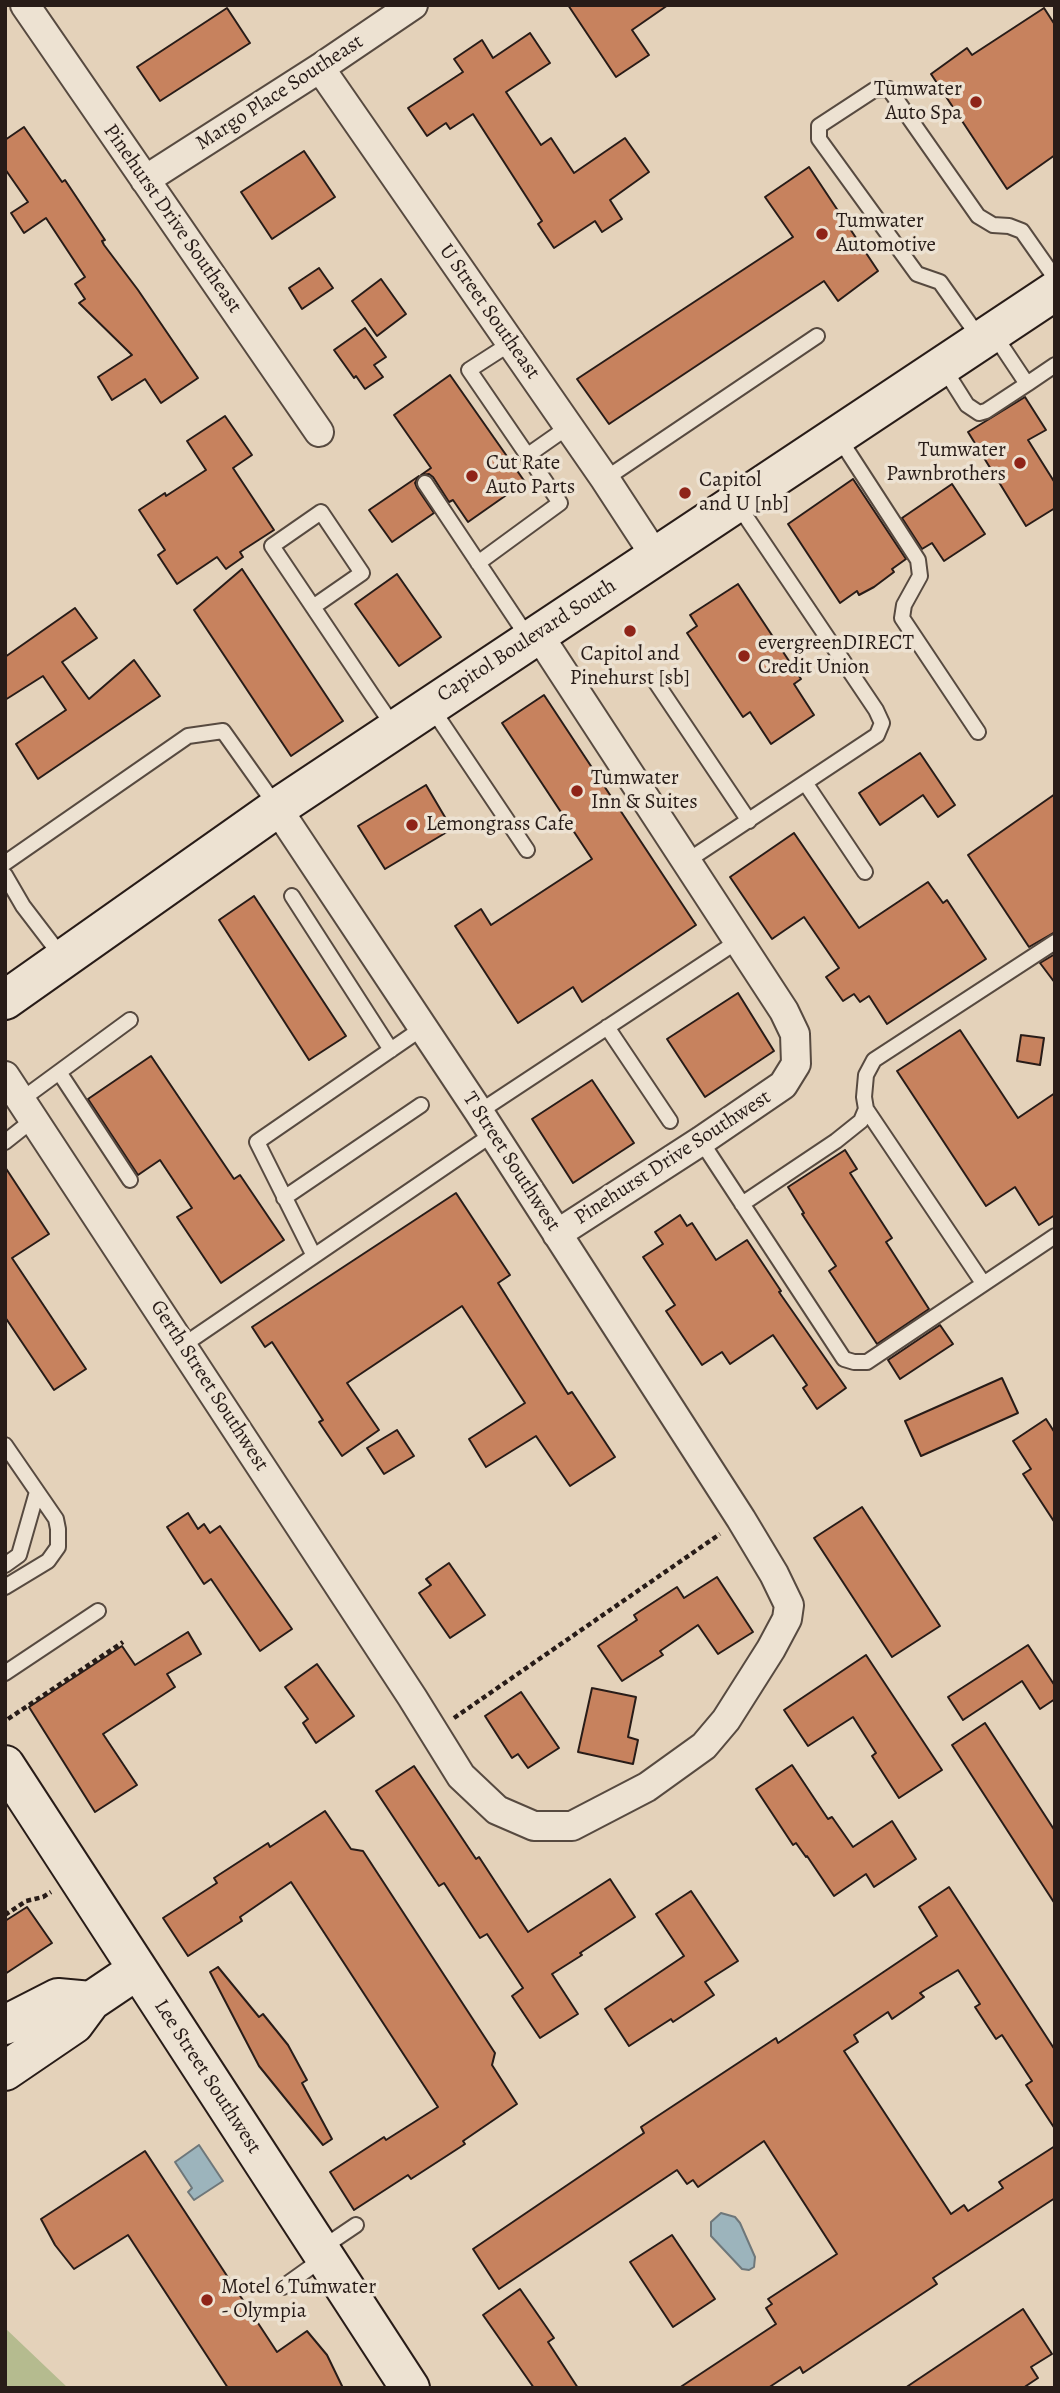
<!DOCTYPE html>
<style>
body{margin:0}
#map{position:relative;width:1060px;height:2393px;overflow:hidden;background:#e4d2ba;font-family:Alegreya,serif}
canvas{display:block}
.frame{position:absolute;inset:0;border:7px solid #281c18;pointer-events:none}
</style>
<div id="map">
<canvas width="1060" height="2393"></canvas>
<div class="frame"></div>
</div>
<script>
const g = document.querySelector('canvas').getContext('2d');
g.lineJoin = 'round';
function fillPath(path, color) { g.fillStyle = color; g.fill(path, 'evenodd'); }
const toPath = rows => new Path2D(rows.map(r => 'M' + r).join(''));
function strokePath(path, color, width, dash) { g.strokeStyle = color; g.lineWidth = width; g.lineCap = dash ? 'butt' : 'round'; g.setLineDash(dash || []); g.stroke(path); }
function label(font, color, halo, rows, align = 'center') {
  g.font = font + ' Alegreya,serif'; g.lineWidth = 7; g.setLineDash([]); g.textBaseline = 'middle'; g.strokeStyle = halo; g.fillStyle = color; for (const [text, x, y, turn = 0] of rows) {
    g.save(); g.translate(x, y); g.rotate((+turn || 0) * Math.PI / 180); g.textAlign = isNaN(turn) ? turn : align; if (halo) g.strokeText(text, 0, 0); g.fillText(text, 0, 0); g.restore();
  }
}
fillPath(toPath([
 [5,2328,68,2388,5,2388]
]), '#b5bb8f');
const water = toPath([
 [199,2145,223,2181,194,2200,188,2192,192,2188,175,2162,199,2145],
 [721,2213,735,2217,740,2223,755,2257,754,2267,749,2270,742,2269,711,2236,711,2222,721,2213]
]);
fillPath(water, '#9cb4bc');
strokePath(water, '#6e777a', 2);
const building = toPath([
 [568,5,668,5,632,30,649,55,616,77,568,5],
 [227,8,250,43,160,101,137,67,227,8],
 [1044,8,1055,25,1055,155,1007,189,931,74,967,48,972,55,1044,8],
 [530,33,550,63,506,92,541,145,551,138,574,173,625,138,649,172,610,200,622,219,602,232,595,221,554,248,538,224,542,221,473,114,450,129,446,123,427,136,408,108,463,72,454,59,482,40,493,58,530,33],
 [24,127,62,182,65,180,105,240,102,241,104,245,138,290,198,378,161,403,145,379,112,400,98,377,132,355,79,303,85,299,75,284,85,277,46,218,24,233,11,213,28,202,5,169,5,140,24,127],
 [304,151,335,197,272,239,241,192,304,151],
 [809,167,878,271,838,301,824,281,609,424,577,379,793,237,765,197,809,167],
 [319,268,333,288,302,309,289,288,319,268],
 [381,279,406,314,377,336,352,301,381,279],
 [365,328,386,357,374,365,383,377,365,389,356,376,354,378,334,350,365,328],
 [450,375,525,482,468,522,453,500,449,502,433,477,429,474,421,475,431,468,394,415,450,375],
 [1025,397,1046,430,1028,440,1055,483,1055,508,1026,526,968,432,1025,397],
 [225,416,252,455,233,468,274,530,240,552,243,557,226,569,217,557,177,584,158,555,165,550,139,510,165,493,166,496,206,470,187,441,225,416],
 [419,476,415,483,417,488,434,513,392,542,369,510,419,476],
 [853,479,906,559,892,569,894,572,874,587,859,595,857,591,840,603,788,524,853,479],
 [952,484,985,534,944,561,932,543,922,549,902,518,952,484],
 [242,569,343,721,291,756,194,610,242,569],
 [397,574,441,637,399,666,355,604,397,574],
 [738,584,801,679,794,684,814,715,771,744,750,712,743,717,687,633,697,626,690,615,738,584],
 [75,608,97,638,62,662,89,699,134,660,160,696,38,779,16,744,66,710,43,676,5,700,5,657,75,608],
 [544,695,696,925,582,1002,573,987,518,1023,455,926,481,909,491,925,592,859,502,723,544,695],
 [920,753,955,805,938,817,923,795,880,825,859,793,920,753],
 [426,785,452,829,385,869,358,826,426,785],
 [1055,794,1055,932,1029,947,968,855,1055,794],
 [794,833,859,928,928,882,943,903,947,900,986,959,887,1024,869,996,860,1002,854,994,843,1001,826,977,839,968,804,917,772,939,730,877,794,833],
 [254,896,346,1036,309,1060,219,920,254,896],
 [1055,954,1055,983,1040,963,1055,954],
 [738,993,774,1051,705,1097,667,1039,738,993],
 [960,1030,1018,1118,1055,1093,1055,1215,1039,1225,1015,1187,986,1206,897,1071,960,1030],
 [1021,1035,1044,1038,1040,1065,1017,1061,1021,1035],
 [151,1056,234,1179,240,1175,284,1240,221,1283,177,1217,192,1208,160,1160,138,1175,88,1099,151,1056],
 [592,1080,634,1143,573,1183,532,1119,592,1080],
 [845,1150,857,1169,850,1173,892,1238,886,1242,929,1309,877,1344,829,1271,836,1266,802,1214,804,1213,788,1187,845,1150],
 [5,1167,49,1234,12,1258,86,1369,54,1390,5,1317,5,1167],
 [456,1193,510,1275,498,1283,568,1394,572,1392,615,1457,570,1486,536,1436,486,1467,469,1439,525,1403,462,1306,347,1383,379,1430,342,1456,319,1422,323,1420,272,1342,265,1347,252,1327,456,1193],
 [680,1215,687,1226,692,1223,716,1260,747,1240,781,1291,779,1292,846,1388,817,1409,803,1388,807,1385,773,1335,730,1364,722,1352,702,1365,666,1311,675,1305,643,1257,663,1244,655,1232,680,1215],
 [940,1325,953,1344,900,1379,888,1360,940,1325],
 [1002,1378,1018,1413,921,1456,905,1421,1002,1378],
 [1046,1419,1055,1433,1055,1523,1023,1474,1031,1469,1013,1441,1046,1419],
 [397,1430,414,1456,384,1474,367,1448,397,1430],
 [862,1507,940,1626,892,1657,814,1538,862,1507],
 [188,1513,198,1529,204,1524,210,1533,220,1526,292,1629,260,1651,211,1579,204,1584,167,1527,188,1513],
 [449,1563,485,1615,450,1638,419,1593,431,1585,426,1579,449,1563],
 [717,1577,753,1632,718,1654,698,1625,660,1651,663,1655,622,1681,598,1646,637,1620,634,1615,677,1587,684,1598,717,1577],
 [188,1632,201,1654,167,1674,175,1687,103,1734,137,1785,95,1812,29,1707,122,1646,135,1665,188,1632],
 [1028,1645,1055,1686,1055,1699,1040,1709,1022,1681,963,1720,948,1697,1028,1645],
 [866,1655,942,1770,899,1798,872,1756,876,1753,853,1717,808,1746,784,1710,866,1655],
 [317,1664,354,1716,316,1743,303,1723,308,1719,285,1687,317,1664],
 [592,1688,636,1697,628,1737,638,1740,633,1764,578,1752,592,1688],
 [521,1692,559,1748,528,1768,518,1754,512,1758,485,1716,521,1692],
 [985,1723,1055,1831,1055,1904,952,1745,985,1723],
 [792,1765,828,1819,832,1817,853,1847,892,1821,916,1859,874,1887,866,1874,834,1896,807,1856,806,1857,796,1843,793,1845,756,1789,792,1765],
 [414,1766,476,1859,479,1857,528,1932,610,1879,635,1917,580,1953,582,1955,552,1974,578,2014,540,2038,512,1996,523,1988,487,1934,480,1938,444,1883,439,1886,376,1791,414,1766],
 [325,1811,351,1849,363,1851,495,2053,492,2065,517,2104,463,2141,465,2144,411,2179,408,2175,354,2210,330,2172,384,2137,386,2140,438,2107,291,1882,240,1917,242,1921,188,1956,163,1918,217,1883,214,1878,268,1843,270,1847,325,1811],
 [949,1887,1055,2050,1055,2129,1026,2085,1032,2081,1002,2035,996,2039,975,2007,980,2004,958,1970,920,1993,924,1997,892,2019,888,2012,854,2035,858,2042,844,2051,951,2214,964,2205,968,2211,1003,2188,999,2182,1055,2146,1055,2198,933,2278,937,2284,803,2373,800,2367,768,2388,679,2388,776,2324,766,2308,772,2304,768,2299,837,2254,764,2141,698,2187,693,2180,687,2184,677,2170,499,2289,473,2249,644,2133,641,2127,776,2038,778,2043,937,1936,919,1907,949,1887],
 [691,1891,738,1961,705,1982,714,1995,673,2022,671,2019,629,2046,605,2009,684,1956,656,1914,691,1891],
 [27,1907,52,1943,5,1974,5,1921,27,1907],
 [218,1967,259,2017,263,2014,288,2045,307,2080,302,2083,332,2139,323,2145,259,2066,210,1972,218,1967],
 [145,2151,277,2352,307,2331,327,2355,343,2388,228,2388,128,2235,74,2269,55,2245,41,2219,145,2151],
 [672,2235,715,2299,673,2327,630,2262,672,2235],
 [520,2289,554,2338,548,2342,578,2388,534,2388,483,2315,520,2289],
 [1023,2309,1052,2354,1031,2367,1038,2378,1023,2388,905,2388,1023,2309]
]);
fillPath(building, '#c7825e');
strokePath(building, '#281c18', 2);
const lane = toPath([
 [981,340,940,282,917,274,819,139,819,126,874,90,889,89,978,216,993,225,1009,226,1022,231,1055,278],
 [943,367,967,405,979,413,986,411,1027,384,993,333],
 [1027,384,1055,365],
 [839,438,918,560,920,576,904,605,902,618,978,732],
 [528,455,568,427],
 [605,479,817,336],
 [425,483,529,639],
 [478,563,560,503,469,370,511,343],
 [313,607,362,573,321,512,272,546,313,607,372,695,394,727],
 [655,681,749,821],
 [431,707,527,850],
 [806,784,865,872],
 [687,861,877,735,882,723,876,710,738,505],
 [5,863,188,736,223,731,277,807],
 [5,875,23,906,62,957],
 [292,896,391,1050],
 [607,1027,670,1121],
 [59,1072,130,1180],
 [21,1100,130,1020],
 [866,1109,983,1283],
 [479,1112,738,941],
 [701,1141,844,1359,854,1362,867,1362,1055,1236],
 [5,1142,34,1119],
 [284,1198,421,1105],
 [742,1204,836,1141,861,1121,866,1109,864,1097,866,1075,874,1060,1055,942],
 [314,1256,257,1142,424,1027],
 [182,1346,493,1134],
 [5,1445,56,1519,58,1529,58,1547,48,1561,5,1587],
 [5,1565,19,1555,37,1492],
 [5,1673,98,1611],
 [322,2248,356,2225],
 [283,2287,325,2257]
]);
const street = toPath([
 [25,5,319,432],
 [320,68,605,479,656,557],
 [145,180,320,68,413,5],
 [538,634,784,1011,795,1034,796,1064,783,1085,701,1141,557,1234],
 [5,1076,412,1697,461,1776,497,1810,534,1826,572,1826,647,1787,704,1746,726,1720,771,1649,787,1619,789,1605,774,1574,741,1519,479,1112,277,808]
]);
const secondary = toPath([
 [5,1000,277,808,1055,291],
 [5,1765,410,2388],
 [5,2025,58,1998,91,2001],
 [5,2071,74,2024,91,2001,137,1970]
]);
strokePath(lane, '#574a40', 18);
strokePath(street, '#574a40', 32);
strokePath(secondary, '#281c18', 42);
strokePath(toPath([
 [454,1718,720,1534],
 [8,1719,123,1642],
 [5,1915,26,1901,43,1897,51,1892]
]), '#281c18', 4.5, [5, 3.5]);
strokePath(lane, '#ede2d2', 14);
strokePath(street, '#ede2d2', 28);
strokePath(secondary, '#ede2d2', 38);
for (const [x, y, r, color] of [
 [976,102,7,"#8f2418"],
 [822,234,7,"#8f2418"],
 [1020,463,7,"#8f2418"],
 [472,476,7,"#8f2418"],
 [685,493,7,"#8f2418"],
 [630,631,7,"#8f2418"],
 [744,656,7,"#8f2418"],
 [577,791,7,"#8f2418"],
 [412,825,7,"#8f2418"],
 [207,2300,7,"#8f2418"]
]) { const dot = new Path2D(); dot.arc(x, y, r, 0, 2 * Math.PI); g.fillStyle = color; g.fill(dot); strokePath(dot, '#ede2d2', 2.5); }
label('21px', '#281c18', '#ede2d2', [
 ["Tumwater",962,90,"right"],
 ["Auto Spa",962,114,"right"],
 ["Tumwater",836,222],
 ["Automotive",836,246],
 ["Tumwater",1006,451,"right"],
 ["Pawnbrothers",1006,475,"right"],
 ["Cut Rate",486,464],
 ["Auto Parts",486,488],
 ["Capitol",699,481],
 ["and U [nb]",699,505],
 ["evergreenDIRECT",758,644],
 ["Credit Union",758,668],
 ["Capitol and",630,655,"center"],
 ["Pinehurst [sb]",630,679,"center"],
 ["Tumwater",591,779],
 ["Inn & Suites",591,803],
 ["Lemongrass Cafe",426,825],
 ["Motel 6 Tumwater",221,2288],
 ["- Olympia",221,2312]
], 'left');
label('21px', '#281c18', '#ede2d2', [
 ["Margo Place Southeast",280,93,-33],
 ["Pinehurst Drive Southeast",172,219,55],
 ["U Street Southeast",489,312,55],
 ["Capitol Boulevard South",527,641,-33],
 ["Pinehurst Drive Southwest",673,1158,-33],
 ["T Street Southwest",511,1162,57],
 ["Gerth Street Southwest",209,1386,57],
 ["Lee Street Southwest",207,2077,57]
]);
</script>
